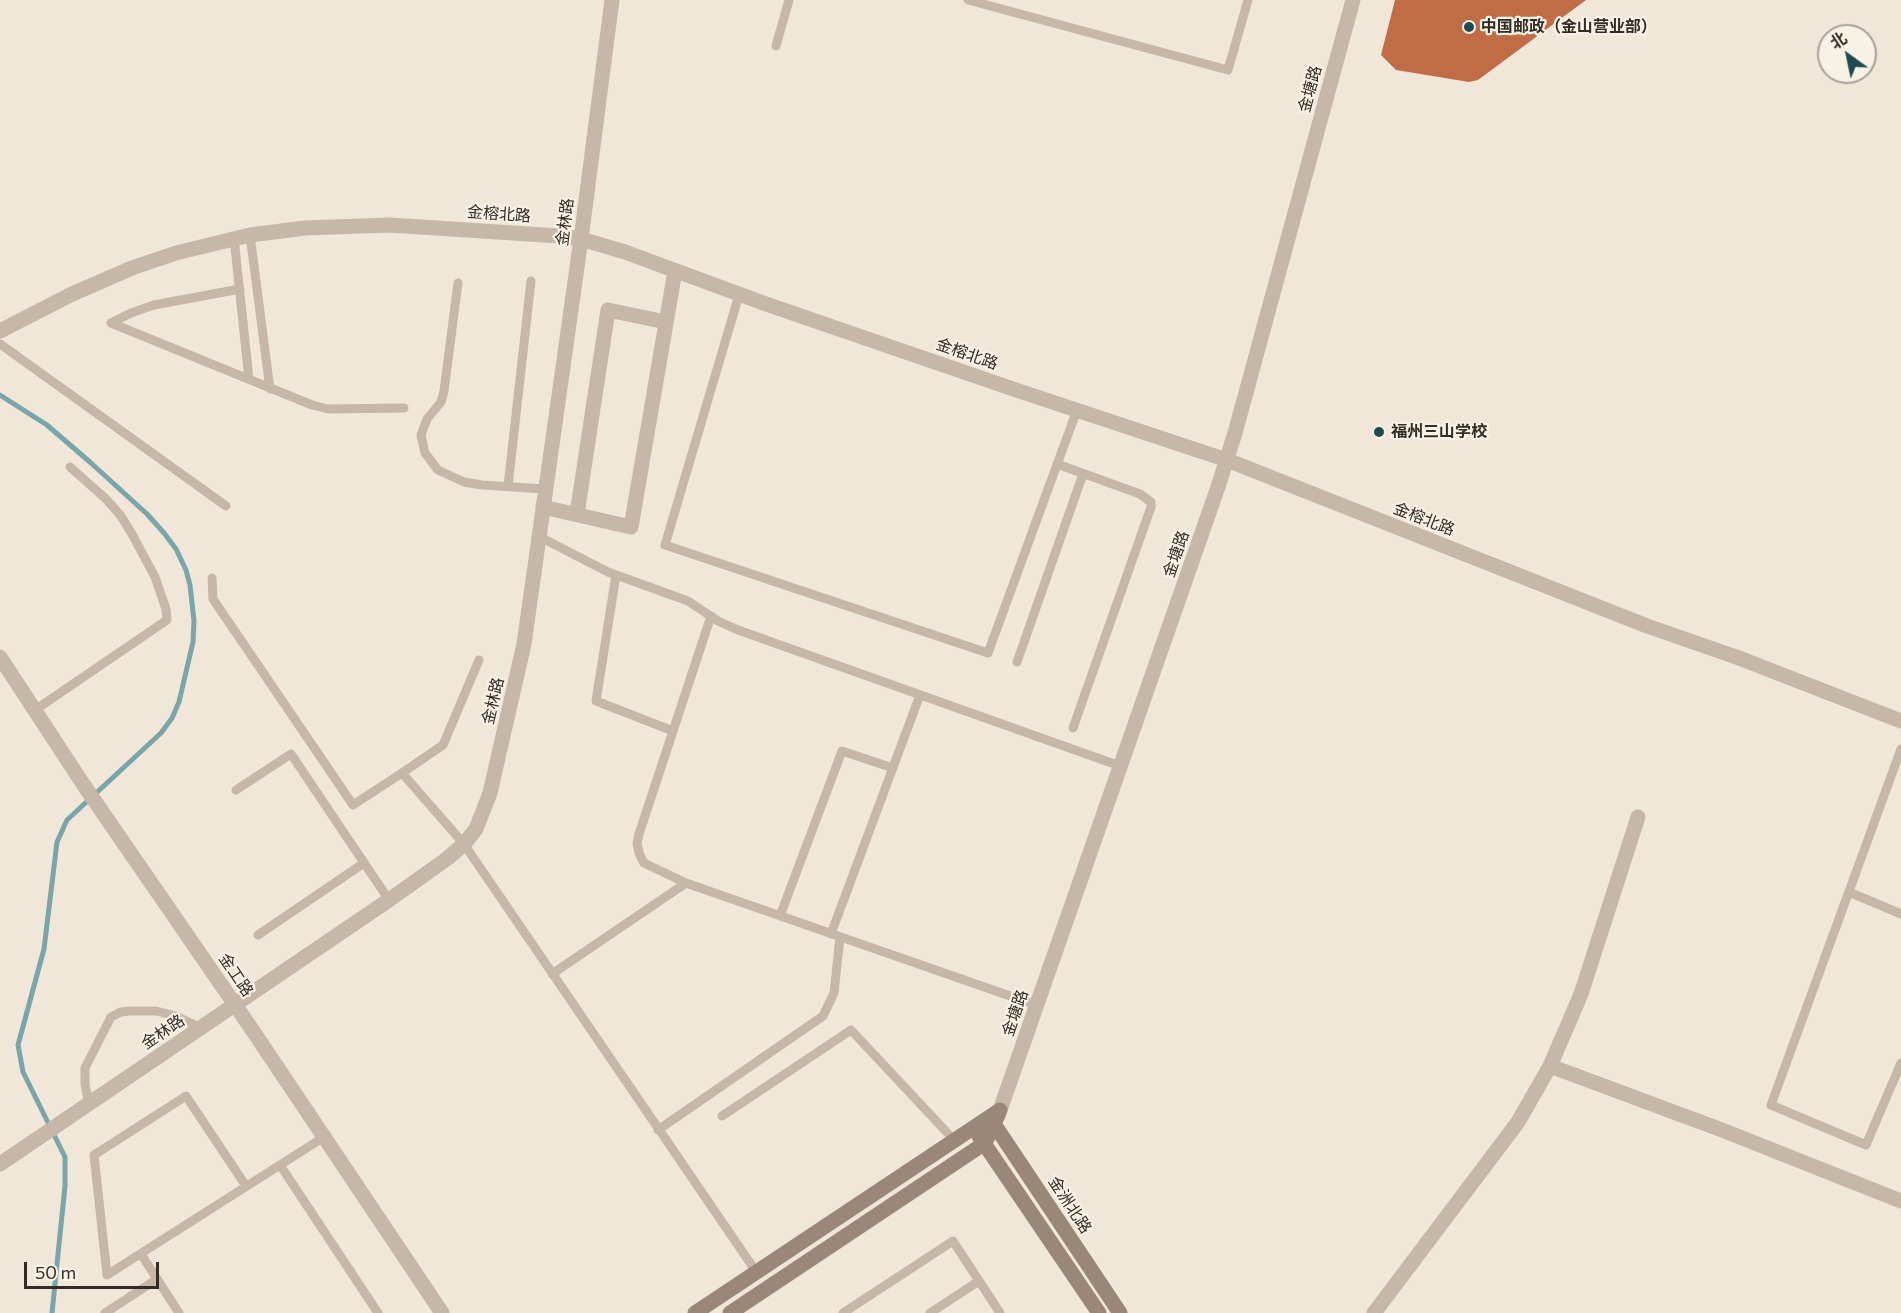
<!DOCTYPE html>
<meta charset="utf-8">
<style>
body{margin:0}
#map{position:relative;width:1901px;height:1313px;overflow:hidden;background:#f0e7d9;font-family:Commissioner,"Noto Sans SC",sans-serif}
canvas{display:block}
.north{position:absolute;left:1817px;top:24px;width:60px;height:60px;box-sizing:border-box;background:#f8f1e5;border:2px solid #a9a299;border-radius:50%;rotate:327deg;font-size:16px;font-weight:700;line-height:24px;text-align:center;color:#332b26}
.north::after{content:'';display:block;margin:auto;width:21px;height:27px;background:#1e4b52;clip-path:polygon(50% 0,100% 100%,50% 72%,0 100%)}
.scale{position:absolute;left:24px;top:1262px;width:135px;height:27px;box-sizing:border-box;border:3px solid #332b26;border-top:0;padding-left:8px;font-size:18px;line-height:21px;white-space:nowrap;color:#332b26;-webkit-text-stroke:4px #f8f1e5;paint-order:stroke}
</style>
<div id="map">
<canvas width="1901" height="1313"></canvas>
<div class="north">北</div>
<div class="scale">50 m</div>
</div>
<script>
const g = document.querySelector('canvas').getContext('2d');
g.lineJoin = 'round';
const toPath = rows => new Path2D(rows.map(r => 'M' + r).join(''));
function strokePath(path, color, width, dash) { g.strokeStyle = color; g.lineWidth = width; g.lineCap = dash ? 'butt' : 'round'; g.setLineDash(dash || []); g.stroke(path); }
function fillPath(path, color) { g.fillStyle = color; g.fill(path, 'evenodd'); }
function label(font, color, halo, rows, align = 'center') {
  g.font = font + ' Commissioner,"Noto Sans SC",sans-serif'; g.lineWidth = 4.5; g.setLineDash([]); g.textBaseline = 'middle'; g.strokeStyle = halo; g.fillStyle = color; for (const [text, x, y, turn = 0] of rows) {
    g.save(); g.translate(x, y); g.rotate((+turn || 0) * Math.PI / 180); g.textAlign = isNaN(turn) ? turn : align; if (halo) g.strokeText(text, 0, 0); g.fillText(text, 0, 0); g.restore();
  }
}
strokePath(toPath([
 [0,395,47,425,91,463,147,514,164,533,176,549,186,570,190,585,194,621,193,642,179,702,172,718,161,733,67,820,57,842,44,949,18,1045,23,1072,65,1157,65,1186,52,1313]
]), '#79a5ab', 5);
fillPath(toPath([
 [1395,0,1586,0,1478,80,1469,82,1396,70,1381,55]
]), '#c06d47');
strokePath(toPath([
 [968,0,1228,70,1248,0],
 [776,46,789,0],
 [250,235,270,389],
 [234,238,249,379],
 [458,283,444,391,441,402,427,419,421,435,425,453,438,470,464,482,482,485,545,489],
 [739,295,665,545,988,653,1077,410],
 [111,323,312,405,328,409,404,408],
 [111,323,131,313,154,305,240,289],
 [0,344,226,506],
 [1057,464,1140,494,1151,502,1151,507,1073,728],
 [508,486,531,281],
 [538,536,608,572,688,601,718,621,738,630,1120,766],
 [616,575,596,701,673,731],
 [212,578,213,599,353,805,402,773,464,844,757,1273],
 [711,616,639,834,637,843,639,853,644,863,686,883,1036,1005],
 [1017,662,1083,474],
 [35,710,167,620,166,609,155,577,132,534,121,516,106,499,70,467],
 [1901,749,1771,1105,1866,1145,1901,1063],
 [402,773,443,745,479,660],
 [236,790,291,754,389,900],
 [1849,892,1901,914],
 [780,916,842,751,893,768],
 [831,934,920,695],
 [258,935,364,863],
 [552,974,686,883],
 [89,1104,85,1084,85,1068,111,1017,121,1012,130,1011,156,1011,176,1016,201,1028],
 [722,1116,851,1030,955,1141],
 [658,1130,823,1016,834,993,840,937],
 [280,1165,378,1313],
 [246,1186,186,1096,94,1155,107,1275,324,1137],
 [141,1254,179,1313],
 [105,1313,157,1279],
 [843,1313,953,1241,1000,1313],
 [930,1313,979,1281]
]), '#c7b7a6', 9);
strokePath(toPath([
 [543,507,631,527,675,271],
 [577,514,608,310,666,322],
 [1550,1066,1722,1130,1901,1201],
 [1374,1313,1518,1122,1550,1066,1581,994,1638,817]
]), '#c7b7a6', 15);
strokePath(toPath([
 [0,331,72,294,132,268,176,253,250,235,305,228,390,225,559,236,581,239,625,252,766,304,1016,390,1227,460,1647,626,1739,658,1901,721],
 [0,657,83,784,251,1028,442,1313],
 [1000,1110,1218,487,1235,433,1353,0],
 [0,1164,389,900,448,858,464,844,476,829,490,793,524,644,581,239,612,0]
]), '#c7b7a6', 15);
strokePath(toPath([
 [990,1118,1120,1313],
 [979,1136,1099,1313],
 [695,1313,1000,1110],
 [730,1313,985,1143,999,1113]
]), '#9a8777', 15);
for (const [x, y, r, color] of [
 [1469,27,6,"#1e4b52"],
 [1379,432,6,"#1e4b52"]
]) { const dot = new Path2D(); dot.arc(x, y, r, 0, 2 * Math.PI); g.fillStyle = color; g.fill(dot); strokePath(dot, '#f8f1e5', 2); }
label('bold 16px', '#332b26', '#f8f1e5', [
 ["中国邮政（金山营业部）",1481,27],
 ["福州三山学校",1391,432]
], 'left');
label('16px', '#332b26', '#f8f1e5', [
 ["金塘路",1310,89,-75],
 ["金榕北路",499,214,4],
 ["金林路",565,222,-83],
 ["金榕北路",967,354,19],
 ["金榕北路",1424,519,21],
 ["金塘路",1176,554,-71],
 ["金林路",493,701,-77],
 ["金工路",236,975,56],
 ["金塘路",1015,1013,-71],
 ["金林路",163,1032,-34],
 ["金洲北路",1070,1205,57]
]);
</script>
